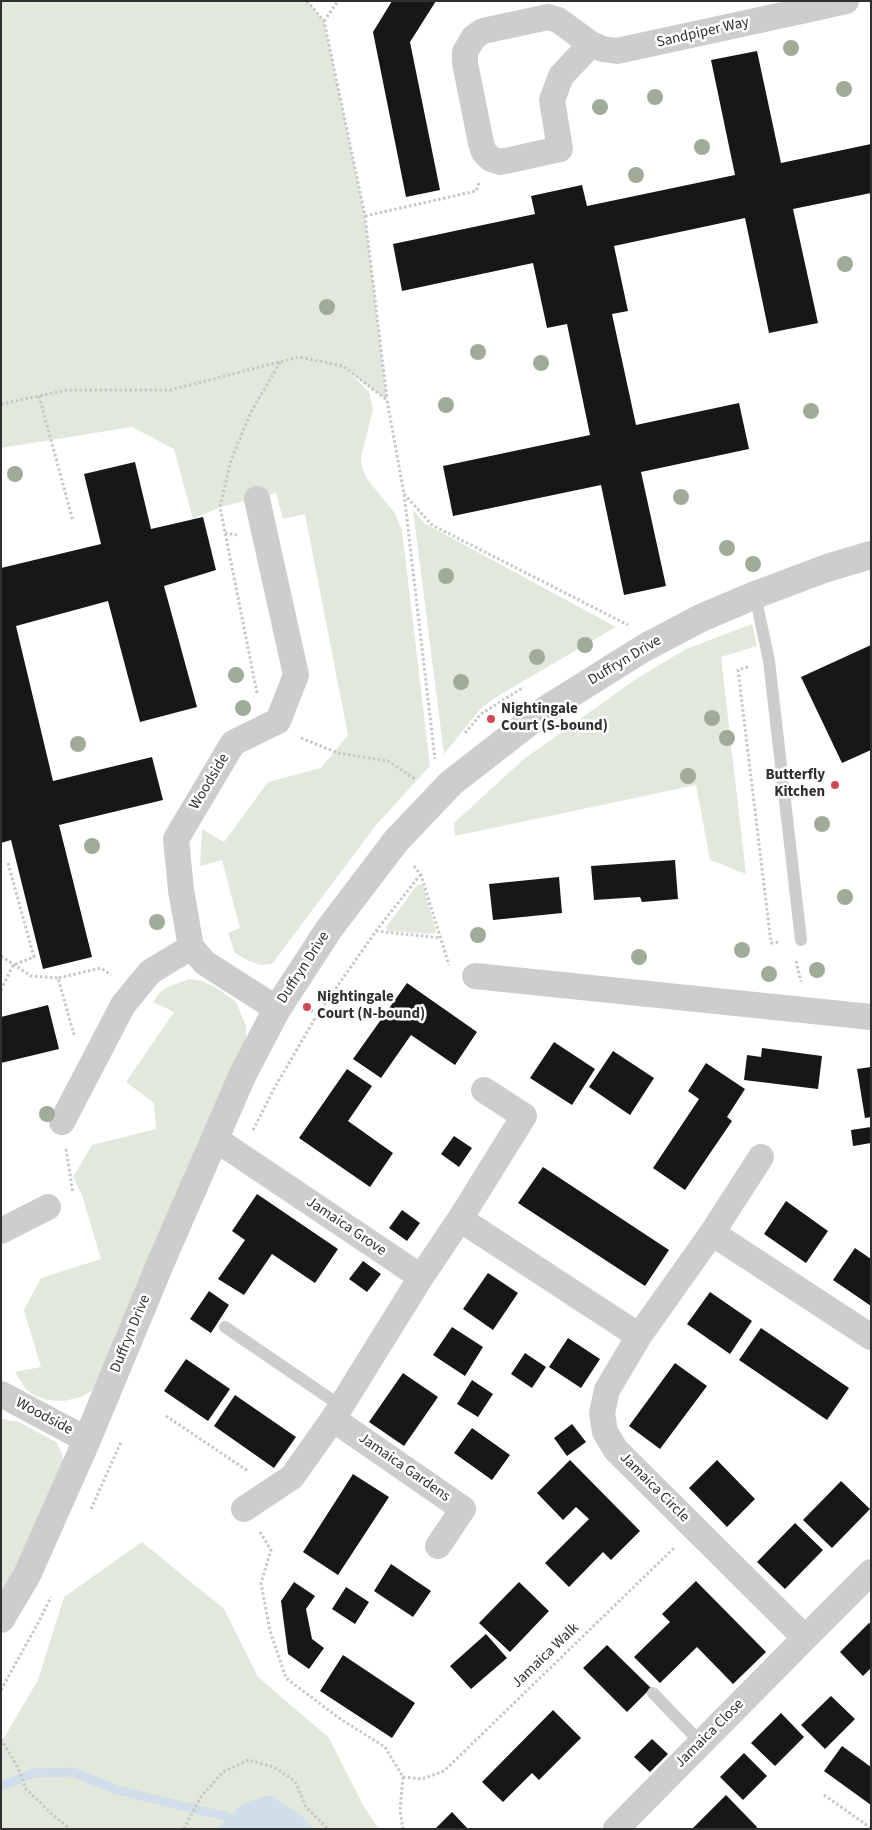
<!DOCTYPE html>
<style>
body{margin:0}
#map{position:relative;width:872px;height:1830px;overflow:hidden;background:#fff;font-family:"Source Sans 3",sans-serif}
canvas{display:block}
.frame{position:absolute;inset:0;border:2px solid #303030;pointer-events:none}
</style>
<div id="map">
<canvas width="872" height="1830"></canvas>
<div class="frame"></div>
</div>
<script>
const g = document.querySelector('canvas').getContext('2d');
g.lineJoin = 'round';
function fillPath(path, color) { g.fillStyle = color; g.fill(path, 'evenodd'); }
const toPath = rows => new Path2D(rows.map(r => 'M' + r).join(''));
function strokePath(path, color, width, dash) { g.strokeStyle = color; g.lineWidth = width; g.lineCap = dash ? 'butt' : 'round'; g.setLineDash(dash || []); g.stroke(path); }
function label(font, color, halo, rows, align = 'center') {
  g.font = font + ' "Source Sans 3",sans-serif'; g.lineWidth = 5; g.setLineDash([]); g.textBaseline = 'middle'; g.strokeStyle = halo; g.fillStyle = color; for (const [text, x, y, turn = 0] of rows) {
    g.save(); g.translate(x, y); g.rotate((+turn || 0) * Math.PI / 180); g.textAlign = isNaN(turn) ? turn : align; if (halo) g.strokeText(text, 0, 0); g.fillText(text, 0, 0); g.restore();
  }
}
fillPath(toPath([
 [1,1,307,1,324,21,365,216,387,400,347,370,369,392,373,409,361,457,362,467,367,479,394,512,402,530,430,766,376,825,272,964,261,965,249,961,235,953,228,933,240,928,222,860,200,866,202,829,224,842,268,782,321,768,348,735,305,514,283,519,276,493,220,507,193,519,174,449,132,427,1,448],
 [413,510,424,523,616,627,501,694,482,707,444,754],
 [752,624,757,646,721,657,746,874,710,860,696,785,455,836,454,823,524,759,636,679,686,649],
 [418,884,423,885,436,931,434,934,389,931,386,927],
 [189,979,203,981,220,990,236,1002,246,1026,246,1041,200,1137,142,1278,93,1390,81,1397,64,1401,47,1400,33,1395,25,1388,15,1372,41,1367,24,1310,41,1278,101,1259,82,1195,73,1177,92,1145,156,1129,154,1103,126,1082,174,1012,153,1002,159,993,168,987],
 [3,1419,19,1422,56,1442,61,1452,64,1463,61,1474,1,1597,1,1420],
 [142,1542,224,1609,258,1677,329,1738,364,1807,379,1829,315,1829,302,1816,242,1804,216,1829,1,1829,1,1743,38,1680,64,1597]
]), '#e3e8dd');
fillPath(toPath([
 [269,1795,302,1816,315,1829,216,1829,242,1804]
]), '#cfdee9');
strokePath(toPath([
 [1,1786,34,1773,73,1772,117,1790,228,1817]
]), '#cfdee9', 9);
fillPath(toPath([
 [392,1,436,1,410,42,440,190,406,197,373,32],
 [757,51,781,163,871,144,871,193,793,209,818,323,769,333,745,218,614,246,628,311,612,314,636,425,739,403,749,449,641,472,666,586,624,595,601,485,453,516,443,466,590,435,567,324,547,328,533,263,402,291,393,244,535,214,531,196,582,185,587,206,735,175,711,60],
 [135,462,151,529,203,517,216,570,164,586,197,707,140,722,108,601,16,626,53,781,152,757,163,800,59,825,92,957,43,969,11,840,1,843,1,568,101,544,84,474],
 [871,645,871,750,842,763,801,677],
 [675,860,678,899,642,902,640,897,594,900,591,866],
 [559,877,562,913,493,920,489,884],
 [407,983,477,1032,455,1065,411,1035,381,1078,353,1059],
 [48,1005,59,1049,1,1063,1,1017],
 [554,1042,595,1069,572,1105,530,1078],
 [762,1048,822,1056,818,1089,744,1080,747,1055,761,1057],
 [613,1051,654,1078,630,1115,589,1087],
 [706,1063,745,1089,727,1117,732,1121,685,1190,653,1168,699,1099,688,1091],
 [871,1067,871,1117,865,1118,857,1069],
 [347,1069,372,1086,348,1121,393,1153,370,1187,299,1138],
 [871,1127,871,1143,853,1146,851,1130],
 [454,1136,472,1148,459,1167,441,1154],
 [543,1167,669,1250,645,1286,518,1203],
 [257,1194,338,1249,315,1283,272,1254,244,1295,218,1279,245,1240,232,1231],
 [786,1201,828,1231,806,1263,764,1234],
 [402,1210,420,1223,407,1241,389,1228],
 [855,1248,871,1259,871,1306,833,1280],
 [363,1261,381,1274,367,1292,349,1279],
 [488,1273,518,1293,493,1330,463,1309],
 [209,1291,229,1305,211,1333,190,1319],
 [710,1292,752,1321,730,1354,687,1324],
 [452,1327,483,1347,465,1376,433,1355],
 [761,1328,849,1388,827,1420,739,1360],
 [568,1338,600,1359,581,1388,549,1367],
 [525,1353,546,1367,532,1388,511,1374],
 [186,1359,230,1389,208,1421,164,1391],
 [675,1363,707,1386,660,1449,629,1426],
 [403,1373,438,1397,404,1446,369,1422],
 [472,1380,493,1394,478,1417,457,1404],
 [235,1395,296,1437,274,1468,214,1426],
 [572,1424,586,1442,567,1456,554,1438],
 [472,1428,510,1455,492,1480,454,1453],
 [570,1460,640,1531,611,1560,603,1552,569,1587,545,1563,589,1519,576,1507,563,1520,537,1493],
 [717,1460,755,1499,727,1527,689,1488],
 [353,1474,389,1497,338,1575,303,1552],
 [841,1481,870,1509,832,1548,803,1520],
 [795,1523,823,1550,785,1589,757,1562],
 [391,1564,431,1591,413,1617,374,1591],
 [696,1581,766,1652,733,1684,697,1647,660,1683,634,1657,670,1622,662,1614],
 [294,1582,315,1596,306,1609,312,1639,324,1648,309,1669,288,1654,281,1601],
 [519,1582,549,1611,510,1652,479,1623],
 [346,1587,369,1602,355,1624,332,1609],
 [869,1623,871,1624,871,1668,863,1676,840,1652],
 [486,1634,507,1658,471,1689,450,1666],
 [607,1645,651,1688,627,1712,583,1668],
 [343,1655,415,1703,392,1738,320,1691],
 [831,1696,855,1719,825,1749,801,1725],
 [553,1710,581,1738,539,1780,532,1773,503,1802,482,1782],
 [781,1713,804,1737,775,1766,751,1743],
 [652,1739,668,1754,650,1772,634,1757],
 [842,1746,871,1767,871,1805,824,1771],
 [744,1753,767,1776,743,1800,720,1777],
 [726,1795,757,1827,756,1829,692,1829],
 [452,1812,468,1829,435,1829]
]), '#171717');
strokePath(toPath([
 [307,1,324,21,365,216,387,399],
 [324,21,338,1],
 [365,216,476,191,479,183],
 [39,396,73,521],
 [1,404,67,390,170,390,299,357,343,366,387,400,404,494,435,759],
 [404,494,432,525,628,625],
 [225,533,237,535],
 [748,667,738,670,771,943,780,942],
 [257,693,220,507,231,460,251,412,281,361],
 [465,733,481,714,524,687],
 [301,738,338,753,388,761,415,779],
 [414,866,421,875,449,965],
 [376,931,441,938],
 [1,956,31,976,58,978],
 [796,961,801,982],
 [1,990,13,965,34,957,8,863],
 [311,1010,317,1015,376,931,420,875],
 [74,1035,58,978,101,968,111,975],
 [253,1130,275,1087,317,1015],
 [66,1149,73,1193],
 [166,1416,248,1471],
 [91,1509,121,1442],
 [260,1532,271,1550,261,1583,270,1631,286,1678,339,1718,385,1747,403,1777,400,1810,403,1829],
 [1,1690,37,1625,51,1597],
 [1,1739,17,1766,26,1789,53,1815,70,1829],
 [403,1777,422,1779,444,1771,675,1547],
 [824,1795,871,1828],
 [184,1829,200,1798,223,1772,248,1760,274,1767,295,1781,306,1807,328,1829]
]), '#c7c7c7', 3, [2.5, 2.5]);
strokePath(toPath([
 [755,595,769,661,801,940],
 [225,1327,341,1406],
 [653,1693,701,1743]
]), '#cdcdcd', 12);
strokePath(toPath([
 [815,8,846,1],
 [591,44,561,76,552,100,560,149,510,160,500,162,491,159,484,152,481,143,465,63,465,52,474,37,483,31,548,17,558,20,591,44,603,49,617,51,815,8,816,1],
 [257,499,296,675,278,721,233,743,176,839,181,890,191,947,205,963,277,1009],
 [475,976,871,1017],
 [62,1122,123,1005,150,972,191,947],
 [214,1138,421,1277],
 [460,1219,639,1336],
 [1,1231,48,1207],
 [712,1233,761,1157],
 [871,1337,712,1233,639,1336,607,1390,602,1413,605,1432,616,1450,805,1638,871,1572],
 [1,1394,87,1440],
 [333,1419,463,1509,438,1546],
 [244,1509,292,1477,333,1419,421,1277,460,1219,524,1116,484,1090],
 [616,1829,805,1638]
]), '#cdcdcd', 26);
strokePath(toPath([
 [1,1619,27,1575,87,1440,161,1262,243,1074,277,1009,329,929,396,841,451,783,545,710,644,648,701,618,755,595,827,568,871,555]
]), '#cdcdcd', 28);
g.fillStyle = '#a0ab98';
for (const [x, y] of [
 [791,48],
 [844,89],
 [655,97],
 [600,107],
 [702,147],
 [636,175],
 [845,264],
 [327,307],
 [478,352],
 [541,363],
 [446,405],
 [811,411],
 [15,474],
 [681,497],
 [727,548],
 [753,564],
 [446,576],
 [585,645],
 [537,657],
 [236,675],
 [461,682],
 [243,708],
 [712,718],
 [727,738],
 [78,744],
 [688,776],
 [822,824],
 [92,846],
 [845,897],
 [157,922],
 [478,935],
 [742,950],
 [639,957],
 [817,970],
 [769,974],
 [47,1114]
]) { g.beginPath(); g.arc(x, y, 8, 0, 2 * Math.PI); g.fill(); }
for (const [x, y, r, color] of [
 [491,719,5,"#d04952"],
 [835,785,5,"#d04952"],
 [307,1007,5,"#d04952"]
]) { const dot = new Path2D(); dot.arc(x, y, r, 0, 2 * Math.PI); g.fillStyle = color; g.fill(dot); strokePath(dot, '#fff', 2); }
label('15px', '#303030', '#fff', [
 ["Sandpiper Way",703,33,-13],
 ["Duffryn Drive",625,661,-31],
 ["Woodside",210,782,-59],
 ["Duffryn Drive",304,968,-57],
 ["Jamaica Grove",346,1227,34],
 ["Duffryn Drive",131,1334,-68],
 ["Woodside",44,1417,28],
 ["Jamaica Gardens",404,1468,35],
 ["Jamaica Circle",654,1488,45],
 ["Jamaica Walk",546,1656,-44],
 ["Jamaica Close",710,1734,-45]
]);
label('bold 15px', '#303030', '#fff', [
 ["Nightingale",501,710],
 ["Court (S-bound)",501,727],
 ["Butterfly",825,776,"right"],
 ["Kitchen",825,793,"right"],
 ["Nightingale",317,998],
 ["Court (N-bound)",317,1015]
], 'left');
</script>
